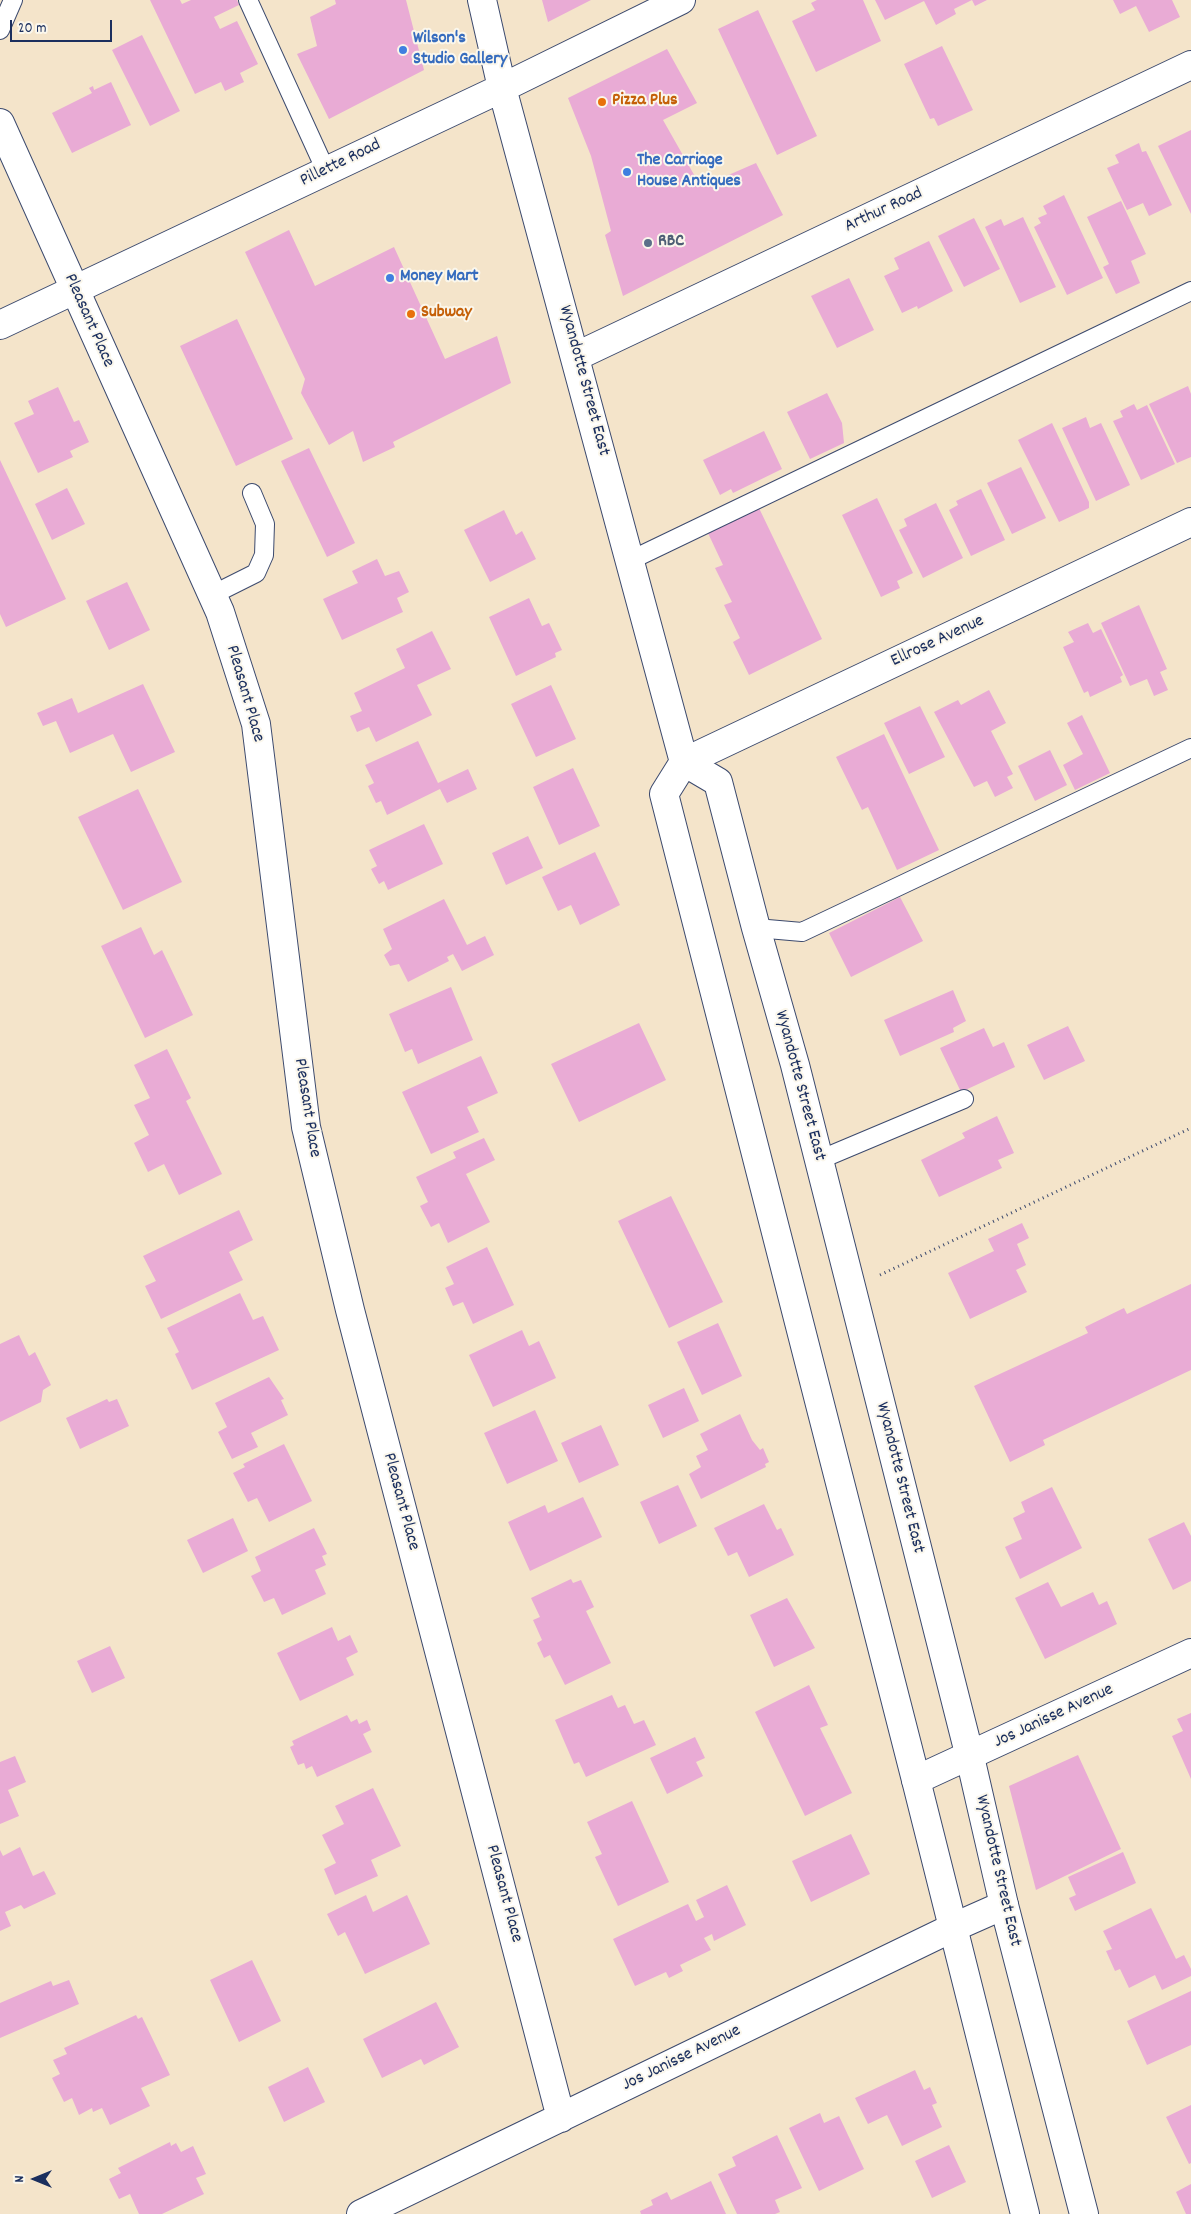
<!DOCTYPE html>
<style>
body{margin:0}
#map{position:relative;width:1191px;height:2214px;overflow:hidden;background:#f4e4ca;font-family:Dekko,sans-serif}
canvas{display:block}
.north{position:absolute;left:10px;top:2154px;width:50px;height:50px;-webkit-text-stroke:4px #fbf7ec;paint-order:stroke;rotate:270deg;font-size:14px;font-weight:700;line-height:20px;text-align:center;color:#1b2f5e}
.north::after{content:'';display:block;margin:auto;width:18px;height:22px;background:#1b2f5e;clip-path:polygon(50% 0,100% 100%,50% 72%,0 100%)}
.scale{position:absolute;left:10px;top:20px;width:102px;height:22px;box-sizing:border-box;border:2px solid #1b2f5e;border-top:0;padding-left:6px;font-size:15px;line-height:18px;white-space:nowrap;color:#1b2f5e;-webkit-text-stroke:4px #fbf7ec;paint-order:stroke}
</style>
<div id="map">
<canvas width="1191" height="2214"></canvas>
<div class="north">N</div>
<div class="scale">20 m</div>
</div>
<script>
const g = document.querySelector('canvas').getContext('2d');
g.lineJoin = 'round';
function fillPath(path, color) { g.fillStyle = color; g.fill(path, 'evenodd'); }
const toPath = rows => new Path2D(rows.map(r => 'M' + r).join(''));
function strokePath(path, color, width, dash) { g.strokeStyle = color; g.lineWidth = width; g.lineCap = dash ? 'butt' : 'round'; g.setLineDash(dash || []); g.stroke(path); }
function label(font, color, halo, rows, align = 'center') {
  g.font = font + ' Dekko,sans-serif'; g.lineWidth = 4; g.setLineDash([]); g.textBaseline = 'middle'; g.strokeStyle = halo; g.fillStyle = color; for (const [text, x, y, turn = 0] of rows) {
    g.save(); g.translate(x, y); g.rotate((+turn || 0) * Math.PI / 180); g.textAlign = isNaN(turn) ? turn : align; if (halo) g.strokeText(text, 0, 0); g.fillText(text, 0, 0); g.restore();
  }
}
fillPath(toPath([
 [150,0,180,0,182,4,191,0,237,0,239,5,214,17,220,29,237,21,258,64,240,73,244,82,225,91,221,82,195,94],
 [335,0,406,0,424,70,329,119,297,54,317,46,310,17,336,4],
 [542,0,591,0,548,22],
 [817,0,863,0,881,41,816,72,792,21,815,10,811,3],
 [875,0,987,0,975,6,972,0,954,9,956,14,936,25,924,1,885,20],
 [1113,0,1172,0,1180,17,1149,32,1136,6,1120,14],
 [758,10,817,136,777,155,718,29],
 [142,35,180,111,150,126,112,50],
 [942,46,973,110,938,126,934,118,930,119,904,64],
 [667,49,697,103,663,120,701,187,756,163,783,215,623,296,605,235,611,231,591,156,568,98],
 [111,82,131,125,72,153,52,113,92,93,89,88,93,86,94,90],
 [1191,130,1191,214,1158,146],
 [1139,143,1142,152,1146,151,1172,205,1149,216,1143,203,1127,210,1107,168,1119,163,1115,155],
 [1064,195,1103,278,1067,295,1034,227,1041,223,1038,218,1047,214,1043,206],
 [1121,201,1146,254,1131,261,1140,283,1116,294,1103,267,1109,264,1087,217],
 [1023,217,1056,287,1020,303,985,227,1001,219,1004,226],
 [974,218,1000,269,964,287,938,236],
 [289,230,315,286,394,247,445,359,497,336,511,383,393,442,395,447,363,462,353,431,329,445,301,393,305,379,245,252],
 [929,241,953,291,918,309,917,306,902,313,884,276,899,269,894,258],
 [849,278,874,330,837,348,811,296],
 [237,319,293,439,236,466,180,346],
 [1188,386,1191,394,1191,457,1177,463,1149,404],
 [58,387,74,422,79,420,89,442,70,451,73,457,38,473,14,423,34,414,28,401],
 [827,393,842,423,844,443,810,459,787,412],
 [1134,404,1137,410,1147,405,1175,464,1141,480,1113,421,1123,417,1120,411],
 [1086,417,1090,428,1101,423,1130,485,1096,501,1062,428],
 [1052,423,1089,502,1089,508,1059,522,1018,440],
 [764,431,782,469,733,493,731,489,720,495,703,460],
 [309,448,355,543,327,557,281,461],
 [0,460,66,599,6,627,0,614],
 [1021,467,1046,518,1012,534,987,483],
 [67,488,85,524,52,540,35,504],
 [981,489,1005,540,971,556,949,510,958,505,956,501],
 [877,498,913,573,897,581,900,588,881,597,842,515],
 [936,503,963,558,923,578,899,530,907,526,904,519],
 [758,506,822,639,749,675,733,642,740,638,724,605,732,602,715,568,723,565,707,531],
 [504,510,516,535,522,531,536,559,490,582,464,530],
 [377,559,385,576,399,571,409,592,397,598,403,612,342,640,323,599,358,583,352,571],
 [127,582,150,630,109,650,86,601],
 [529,598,542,626,549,623,562,650,555,653,556,657,516,676,489,617],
 [1139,605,1167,669,1160,672,1168,690,1154,696,1147,679,1130,686,1101,623],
 [1088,623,1093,633,1101,629,1123,675,1120,677,1122,682,1090,697,1088,691,1084,693,1063,647,1074,642,1068,632],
 [432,631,451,669,417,685,432,715,376,742,369,727,357,732,350,716,362,711,354,693,405,668,396,649],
 [143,684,175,752,131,772,113,734,70,753,56,721,43,726,37,713,72,698,78,713],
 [551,685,576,739,536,757,511,704],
 [989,690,1006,723,991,731,1013,774,1007,777,1013,788,995,797,987,781,974,787,934,712,958,700,961,705],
 [920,706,945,757,909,774,884,723],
 [1082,715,1110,773,1075,790,1063,765,1083,754,1067,723],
 [884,734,939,850,897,870,868,807,862,810,836,757],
 [418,741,438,783,468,769,477,789,447,803,440,789,387,815,381,801,376,803,368,786,374,783,365,765],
 [1050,750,1067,785,1035,801,1018,766],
 [573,768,600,826,559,845,533,787],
 [138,789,182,882,123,910,78,817],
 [424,824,443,864,388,890,384,881,379,884,371,869,377,866,369,850],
 [528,836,543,868,506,885,492,853],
 [595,852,620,905,580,925,571,905,558,911,542,877],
 [900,897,923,941,851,977,829,933],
 [444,899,467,945,485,936,494,955,462,971,453,954,447,957,449,961,408,982,399,964,390,966,384,955,392,949,383,929],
 [141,927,154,955,162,950,193,1015,145,1038,101,946],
 [451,987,473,1040,418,1064,412,1049,405,1052,389,1014],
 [953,990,966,1021,953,1028,954,1032,900,1056,884,1020],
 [639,1023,666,1080,579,1122,551,1064],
 [1068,1026,1085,1061,1044,1080,1027,1045],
 [984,1028,993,1047,1004,1042,1015,1067,961,1092,940,1048],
 [167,1049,191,1098,186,1101,222,1174,179,1195,164,1164,148,1172,134,1143,149,1135,134,1105,150,1098,134,1065],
 [481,1056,498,1093,467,1107,479,1132,431,1154,402,1092],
 [997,1116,1014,1153,998,1160,1002,1168,939,1197,921,1160,965,1138,962,1133],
 [484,1138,495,1160,466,1174,490,1222,448,1243,439,1223,431,1227,420,1206,428,1202,416,1177,456,1158,453,1152],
 [671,1196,723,1302,669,1328,618,1221],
 [239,1210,253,1240,229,1252,243,1280,161,1319,145,1286,156,1281,143,1256],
 [1022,1223,1029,1238,1017,1244,1026,1265,1016,1270,1027,1292,970,1319,948,1273,994,1251,988,1239],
 [487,1247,514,1305,473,1324,463,1302,453,1306,445,1288,454,1284,446,1267],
 [1191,1284,1191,1370,1043,1440,1045,1445,1010,1462,974,1386,1088,1333,1085,1327,1124,1308,1127,1314],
 [240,1293,253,1320,263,1316,279,1350,192,1390,175,1354,179,1352,167,1328],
 [718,1323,742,1376,702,1395,677,1342],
 [522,1330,529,1346,539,1341,556,1378,493,1407,469,1355],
 [19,1335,29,1356,35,1352,51,1385,43,1390,41,1402,0,1422,0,1344],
 [269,1377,284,1399,281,1400,288,1415,251,1433,258,1447,232,1459,218,1432,227,1427,215,1403],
 [684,1388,699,1421,663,1438,648,1405],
 [107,1399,109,1402,117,1399,129,1426,80,1449,66,1418],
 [535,1410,558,1461,507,1484,484,1433],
 [740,1414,752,1440,760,1450,763,1448,769,1462,765,1464,766,1467,701,1499,689,1474,701,1467,696,1456,708,1450,700,1434],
 [601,1425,619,1465,579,1483,561,1443],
 [284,1444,312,1501,269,1522,257,1498,248,1502,233,1473,245,1467,243,1464],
 [678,1485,697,1526,659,1544,640,1502],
 [1052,1487,1082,1548,1020,1579,1005,1547,1022,1539,1013,1518,1025,1512,1021,1502],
 [583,1497,602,1537,530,1571,508,1522,545,1505,548,1513],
 [764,1504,777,1530,781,1528,794,1555,749,1577,737,1552,728,1556,714,1528],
 [233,1518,248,1551,203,1573,187,1540],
 [1184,1522,1191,1536,1191,1581,1173,1590,1148,1539],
 [314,1528,327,1554,322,1556,326,1565,315,1570,326,1594,282,1615,274,1598,264,1602,251,1576,261,1571,255,1557],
 [571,1579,573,1583,581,1580,594,1607,586,1611,611,1663,565,1685,550,1655,544,1658,537,1643,542,1640,533,1620,540,1617,531,1598],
 [1048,1582,1061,1607,1093,1592,1099,1605,1107,1601,1117,1624,1045,1659,1015,1598],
 [787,1598,815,1648,774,1667,750,1615],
 [332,1627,338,1641,350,1635,358,1652,346,1658,354,1675,300,1701,277,1653],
 [110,1646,125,1678,92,1693,77,1661],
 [809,1685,828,1725,820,1728,852,1793,805,1816,755,1712],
 [612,1695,618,1708,625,1705,634,1724,644,1720,656,1745,586,1777,579,1762,574,1764,555,1720],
 [1191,1713,1191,1779,1172,1736,1183,1731,1177,1719],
 [347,1715,351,1722,357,1719,359,1724,367,1720,371,1730,363,1734,372,1752,317,1777,312,1766,306,1769,304,1763,298,1765,290,1747,294,1745,292,1741],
 [695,1737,705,1758,696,1762,703,1776,667,1794,650,1758],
 [1078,1755,1121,1849,1036,1890,1009,1786],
 [15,1756,26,1782,8,1790,19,1816,0,1824,0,1762],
 [373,1788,401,1846,371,1860,378,1876,335,1895,324,1869,336,1863,322,1835,344,1824,335,1806],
 [632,1801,669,1882,618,1906,595,1857,602,1854,587,1822],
 [851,1834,870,1874,811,1902,792,1861],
 [20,1847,33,1876,44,1871,56,1894,24,1909,21,1905,5,1912,11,1926,0,1931,0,1850,3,1856],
 [1123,1852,1136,1883,1075,1911,1069,1898,1076,1895,1068,1877],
 [727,1885,746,1925,714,1941,712,1934,704,1938,711,1950,680,1965,683,1971,669,1978,666,1972,635,1986,613,1939,688,1904,696,1921,704,1917,696,1900],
 [366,1895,373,1912,407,1895,430,1944,365,1974,345,1932,338,1936,327,1914],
 [1151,1908,1176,1959,1184,1955,1191,1969,1191,1976,1162,1990,1155,1975,1129,1988,1120,1969,1115,1971,1106,1951,1112,1949,1103,1931],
 [252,1960,281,2021,239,2042,210,1980],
 [69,1980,79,2004,0,2038,0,2003,51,1981,53,1986],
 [1191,1991,1191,2045,1147,2065,1127,2021],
 [436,2002,459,2047,424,2065,421,2059,382,2078,363,2039],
 [136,2015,138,2019,142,2017,170,2075,141,2088,150,2106,110,2125,102,2108,93,2112,92,2108,79,2115,72,2098,64,2102,52,2078,60,2074,53,2060,67,2054,64,2048],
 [308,2067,325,2102,284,2122,268,2087],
 [915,2070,924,2090,930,2087,937,2103,932,2105,942,2127,902,2146,887,2115,868,2124,855,2098],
 [1191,2105,1191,2163,1189,2164,1166,2117],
 [820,2113,824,2123,839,2116,864,2169,819,2191,789,2128],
 [777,2135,802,2188,775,2200,780,2212,775,2214,737,2214,718,2174,736,2166,732,2157],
 [170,2142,171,2146,176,2143,181,2152,193,2146,206,2174,196,2178,204,2194,162,2214,139,2214,130,2194,119,2199,109,2179,121,2173,118,2168],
 [949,2145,966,2182,932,2198,915,2161],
 [711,2181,726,2214,641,2214,640,2211,653,2205,651,2200,667,2192,671,2200],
 [1191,2184,1191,2214,1186,2214,1176,2192]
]), '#e9abd5');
const lane = toPath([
 [248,0,326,171],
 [0,30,13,0],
 [631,560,1191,291],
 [212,595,256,573,264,555,265,524,252,493],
 [756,928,802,932,1191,748],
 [819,1160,964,1099]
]);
const street = toPath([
 [0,123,220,612,256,724,306,1127,350,1310,561,2118],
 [577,356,1191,65],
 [684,762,1191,522],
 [916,1780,1191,1653],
 [361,2214,952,1928,1004,1905]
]);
const secondary = toPath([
 [482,0,502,88,684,762,718,782,756,928,795,1065,970,1757,1004,1905,1084,2214],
 [0,325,502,88,681,0],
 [684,762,664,794,916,1780,1025,2214]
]);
strokePath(lane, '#3c4a6e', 20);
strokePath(street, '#3c4a6e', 30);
strokePath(secondary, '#3c4a6e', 30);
strokePath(toPath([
 [880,1275,1191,1128]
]), '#3c4a6e', 3, [1, 4]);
strokePath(lane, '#fff', 18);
strokePath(street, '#fff', 28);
strokePath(secondary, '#fff', 28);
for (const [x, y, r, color] of [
 [403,50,5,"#3f7fe0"],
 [602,102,5,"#e8710a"],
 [627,172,5,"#3f7fe0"],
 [648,243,5,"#5c6f8a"],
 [390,278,5,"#3f7fe0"],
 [411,314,5,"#e8710a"]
]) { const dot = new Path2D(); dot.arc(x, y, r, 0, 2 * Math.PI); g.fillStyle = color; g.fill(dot); strokePath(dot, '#fbf7ec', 2); }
label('bold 18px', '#366cbe', '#fbf7ec', [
 ["Wilson's",413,40],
 ["Studio Gallery",413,61],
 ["The Carriage",637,162],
 ["House Antiques",637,183],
 ["Money Mart",400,278]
], 'left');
label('bold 18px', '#c56008', '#fbf7ec', [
 ["Pizza Plus",612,102],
 ["Subway",421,314]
], 'left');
label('18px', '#1b2f5e', '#fbf7ec', [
 ["Pillette Road",341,164,-26],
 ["Arthur Road",884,211,-25],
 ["Pleasant Place",88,321,66],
 ["Wyandotte Street East",583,381,75],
 ["Ellrose Avenue",938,642,-25],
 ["Pleasant Place",244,694,74],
 ["Wyandotte Street East",799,1086,75],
 ["Pleasant Place",306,1108,81],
 ["Wyandotte Street East",899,1478,76],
 ["Pleasant Place",400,1502,75],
 ["Jos Janisse Avenue",1054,1717,-25],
 ["Wyandotte Street East",997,1871,77],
 ["Pleasant Place",503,1894,75],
 ["Jos Janisse Avenue",682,2059,-26]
]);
label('bold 18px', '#4e5e75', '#fbf7ec', [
 ["RBC",658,243]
], 'left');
</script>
